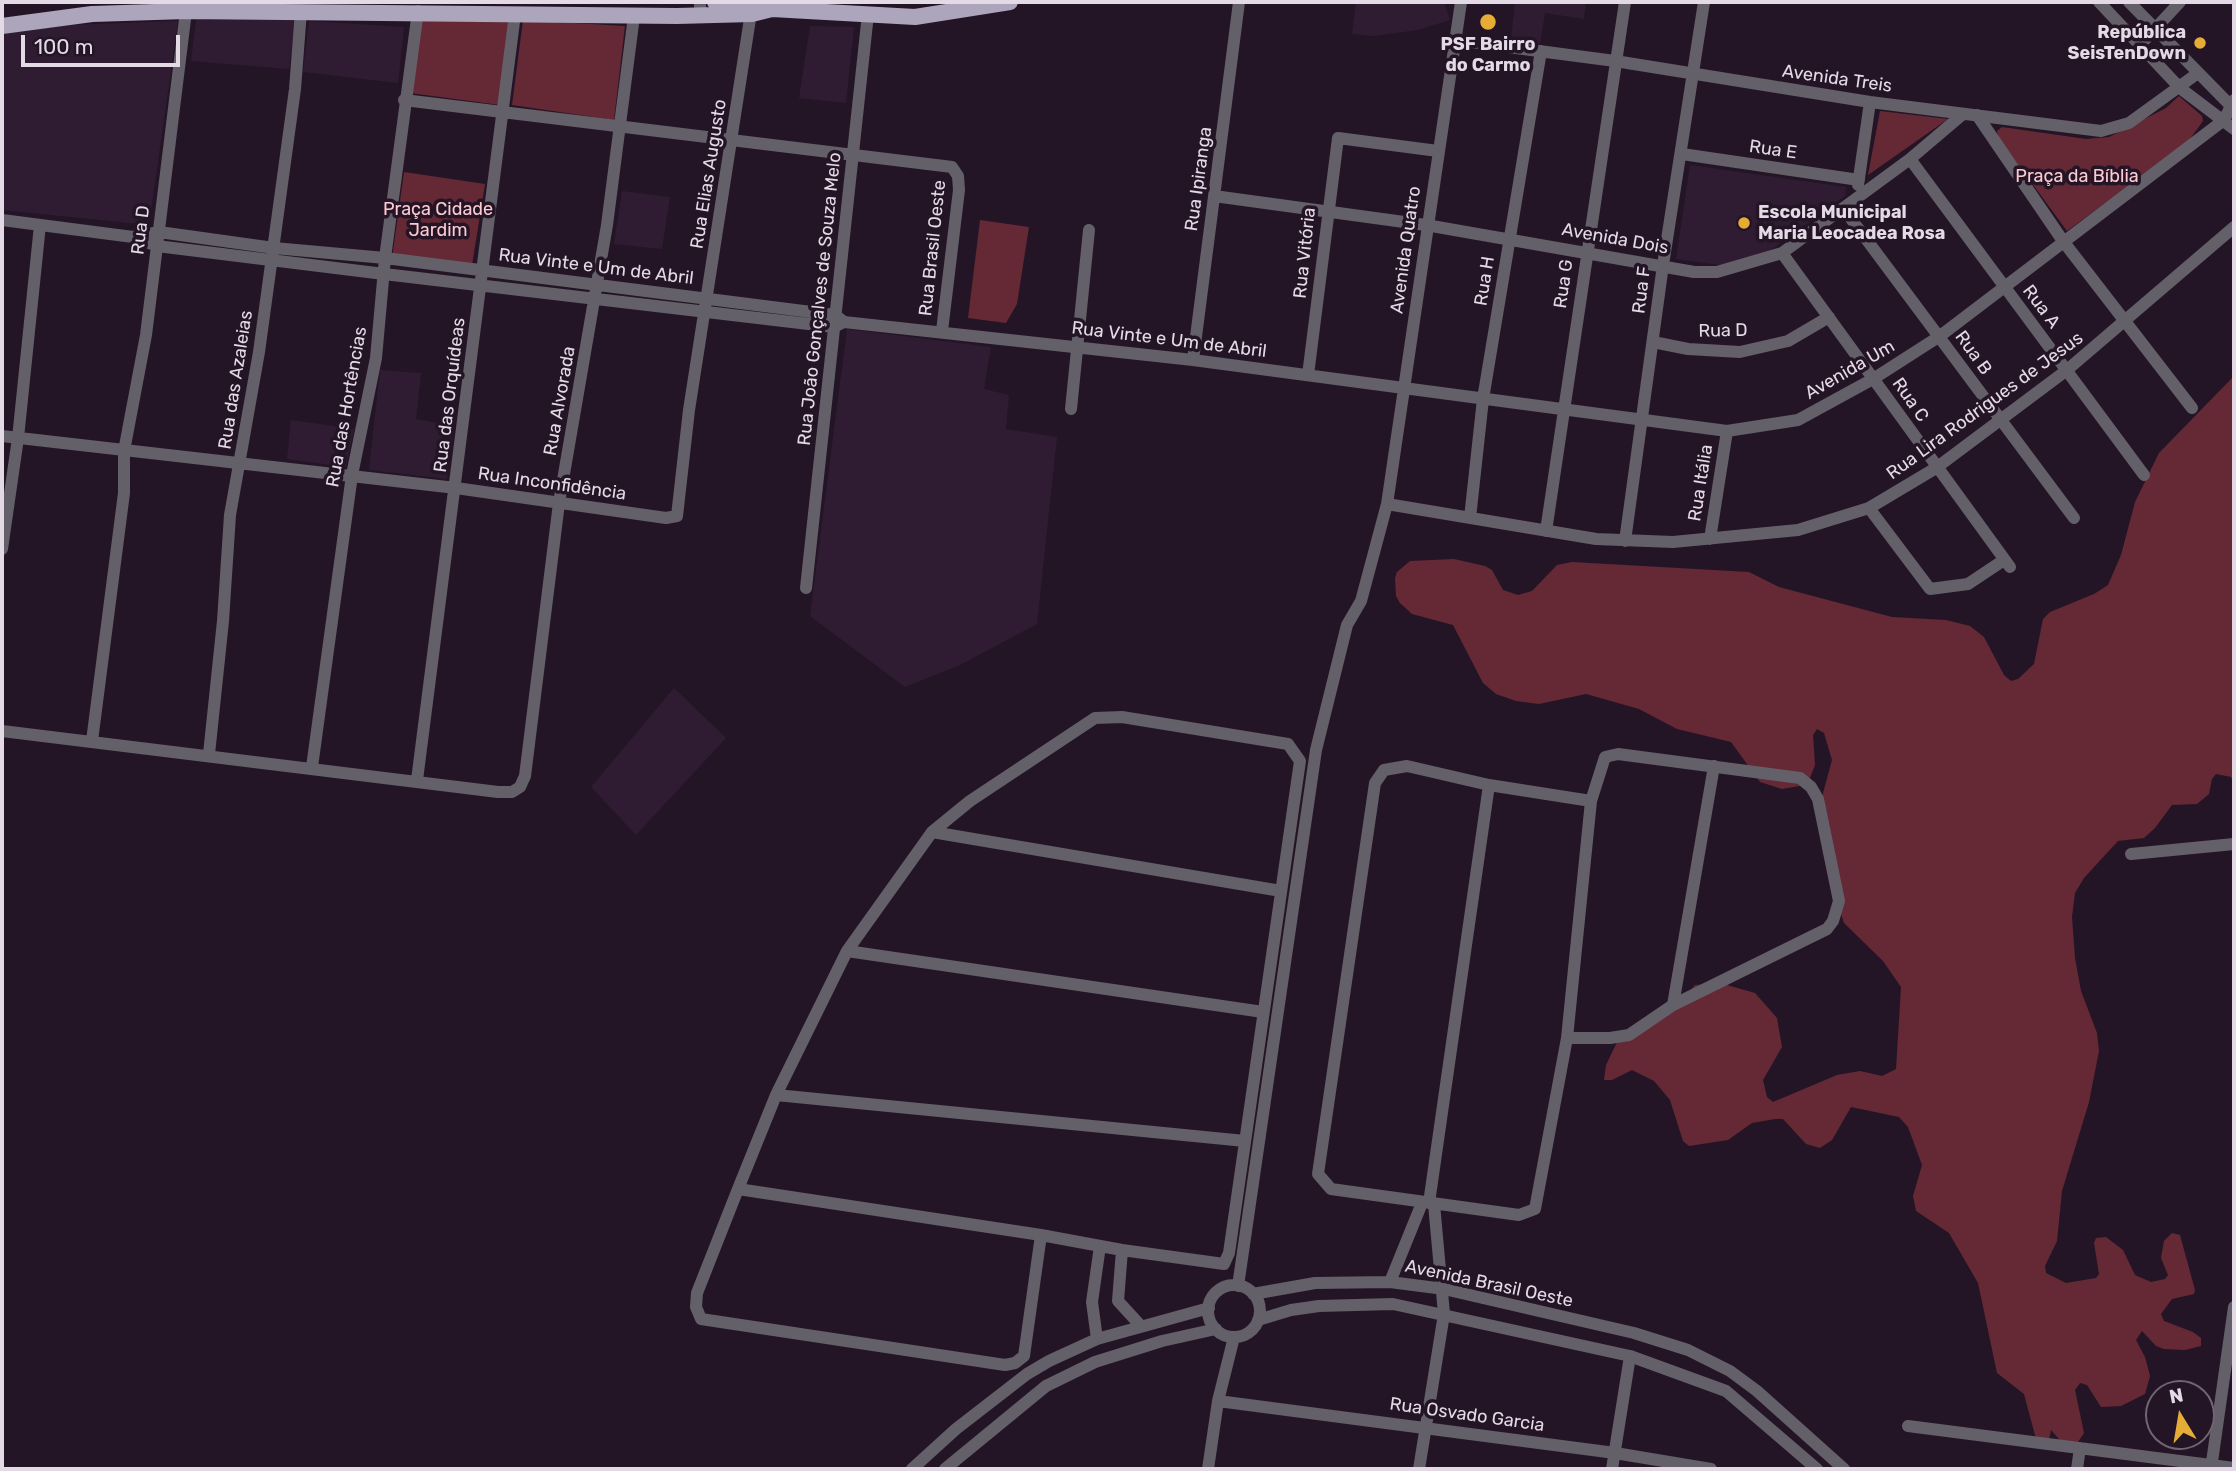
<!DOCTYPE html>
<meta charset="utf-8">
<style>
body{margin:0}
#map{position:relative;width:2236px;height:1471px;overflow:hidden;background:#241526;font-family:Rubik,sans-serif}
canvas{display:block}
.frame{position:absolute;inset:0;border:4px solid #e4dae6;pointer-events:none}
.north{position:absolute;left:2145px;top:1380px;width:70px;height:70px;box-sizing:border-box;background:#241526;border:2px solid #716473;border-radius:50%;rotate:349deg;font-size:19px;font-weight:700;line-height:28px;text-align:center;color:#e4dae6}
.north::after{content:'';display:block;margin:auto;width:24px;height:32px;background:#e6ad36;clip-path:polygon(50% 0,100% 100%,50% 72%,0 100%)}
.scale{position:absolute;left:21px;top:35px;width:159px;height:32px;box-sizing:border-box;border:4px solid #e4dae6;border-top:0;padding-left:9px;font-size:21px;line-height:24px;white-space:nowrap;color:#e4dae6;-webkit-text-stroke:5px #241526;paint-order:stroke}
</style>
<div id="map">
<canvas width="2236" height="1471"></canvas>
<div class="frame"></div>
<div class="north">N</div>
<div class="scale">100 m</div>
</div>
<script>
const g = document.querySelector('canvas').getContext('2d');
g.lineJoin = 'round';
function fillPath(path, color) { g.fillStyle = color; g.fill(path, 'evenodd'); }
const toPath = rows => new Path2D(rows.map(r => 'M' + r).join(''));
function strokePath(path, color, width, dash) { g.strokeStyle = color; g.lineWidth = width; g.lineCap = dash ? 'butt' : 'round'; g.setLineDash(dash || []); g.stroke(path); }
function label(font, color, halo, rows, align = 'center') {
  g.font = font + ' Rubik,sans-serif'; g.lineWidth = 7; g.setLineDash([]); g.textBaseline = 'middle'; g.strokeStyle = halo; g.fillStyle = color; for (const [text, x, y, turn = 0] of rows) {
    g.save(); g.translate(x, y); g.rotate((+turn || 0) * Math.PI / 180); g.textAlign = isNaN(turn) ? turn : align; if (halo) g.strokeText(text, 0, 0); g.fillText(text, 0, 0); g.restore();
  }
}
fillPath(toPath([
 [1356,2,1444,2,1450,20,1418,30,1373,36,1352,34],
 [1515,2,1586,2,1584,19,1545,13,1540,44,1511,39],
 [197,12,296,15,289,69,191,61],
 [178,21,149,225,2,210,2,33,68,25],
 [309,21,404,27,398,83,303,72],
 [810,26,854,27,846,103,799,98],
 [1690,165,1846,187,1845,196,1771,250,1747,261,1719,265,1676,259],
 [622,191,670,197,662,249,614,244],
 [847,329,991,347,984,389,1009,395,1006,429,1057,437,1037,624,960,665,905,687,810,616],
 [380,370,421,373,416,419,454,426,447,479,369,470],
 [291,420,354,429,346,467,287,459],
 [674,688,726,738,636,835,591,787]
]), '#2f1c32');
fillPath(toPath([
 [423,18,509,21,500,105,410,93],
 [523,20,625,26,614,120,512,105],
 [2179,96,2202,116,2203,121,2187,143,2067,231,1998,137,1997,131,2002,127,2086,139,2109,137,2166,108],
 [1880,111,1948,119,1868,175],
 [404,172,485,184,472,265,392,258],
 [980,220,1029,227,1017,304,1006,323,968,318],
 [2234,376,2234,784,2231,777,2216,774,2212,779,2209,794,2197,804,2172,805,2155,828,2144,838,2118,841,2084,878,2075,893,2072,917,2075,958,2081,991,2097,1033,2099,1051,2089,1102,2062,1191,2057,1241,2045,1266,2046,1273,2066,1283,2096,1278,2099,1274,2094,1243,2096,1238,2106,1237,2123,1250,2135,1275,2151,1282,2165,1279,2168,1275,2161,1258,2164,1241,2172,1233,2180,1235,2195,1290,2194,1294,2172,1299,2161,1314,2164,1321,2193,1332,2201,1338,2201,1346,2185,1350,2164,1349,2156,1346,2142,1331,2136,1340,2145,1357,2150,1376,2145,1394,2121,1406,2101,1407,2087,1385,2080,1383,2075,1390,2084,1433,2078,1442,2065,1446,2051,1430,2048,1445,2036,1439,2024,1394,1997,1373,1978,1283,1949,1233,1916,1211,1913,1196,1922,1165,1908,1127,1899,1117,1851,1107,1832,1140,1820,1148,1806,1144,1783,1119,1775,1119,1752,1123,1728,1140,1689,1146,1683,1141,1670,1100,1654,1081,1632,1070,1612,1080,1604,1080,1606,1065,1618,1040,1688,993,1695,985,1720,983,1755,993,1777,1018,1782,1047,1763,1080,1767,1097,1773,1102,1837,1075,1860,1071,1882,1076,1896,1069,1901,987,1883,961,1844,923,1841,914,1819,808,1832,760,1824,733,1817,729,1813,735,1815,765,1810,778,1805,785,1782,789,1760,782,1731,742,1677,729,1639,709,1586,694,1539,704,1516,701,1496,694,1483,683,1453,625,1412,614,1400,603,1396,596,1395,578,1397,572,1410,561,1454,559,1485,566,1492,570,1503,590,1518,595,1532,591,1557,565,1572,562,1749,572,1779,587,1892,617,1946,620,1970,626,1984,637,2004,675,2011,681,2018,679,2034,664,2043,619,2050,612,2094,594,2108,585,2121,555,2135,502,2159,453]
]), '#642935');
strokePath(toPath([
 [2099,2,2180,88,2234,129],
 [2129,2,2234,109],
 [700,14,700,2],
 [1455,40,1615,61,1870,102,2101,131,2129,123,2198,73],
 [2140,45,2180,2],
 [404,100,952,167,958,176,959,190,942,331],
 [1977,115,2063,241,2192,408],
 [1682,154,1859,180],
 [1910,159,2144,475],
 [1858,185,1870,102],
 [1214,196,1426,225,1694,272,1717,272,1782,253,1910,159,1963,114],
 [1843,208,2074,518],
 [2,220,133,237,157,246,384,274,834,327,844,322],
 [133,237,159,232,274,248,385,258,835,315,844,322,1193,360,1727,431,1798,420,1873,379,1940,336,2224,120,2234,100],
 [1782,253,2010,567],
 [1653,342,1688,349,1740,352,1788,341,1829,317],
 [1193,360,1239,2],
 [1308,375,1338,138,1438,151],
 [1071,409,1089,230],
 [2,436,456,488,666,518,677,516,689,410,752,6],
 [1387,504,1596,539,1673,542,1798,530,1869,508,1936,468,2067,370,2234,227],
 [1869,508,1930,589,1968,584,2004,560],
 [1470,518,1483,399,1541,51],
 [1546,531,1625,2],
 [1710,539,1727,431],
 [1625,541,1663,265,1704,2],
 [2,549,18,438,40,225],
 [806,588,868,14],
 [2,731,498,792,512,792,520,787,525,776,559,503,607,225,634,16],
 [92,741,124,493,124,451,146,335,186,11],
 [209,754,223,621,230,515,259,352,295,89,301,11],
 [312,767,352,475,376,358,385,258,418,11],
 [417,780,515,14],
 [932,832,1281,891],
 [2131,854,2234,844],
 [847,951,1263,1012],
 [1673,1005,1714,766],
 [1567,1038,1610,1038,1629,1035,1673,1005,1827,929,1833,921,1839,901,1818,799,1811,787,1800,778,1618,754,1605,757,1591,801,1489,785,1407,766,1384,770,1375,783,1318,1174,1331,1189,1519,1215,1535,1209,1567,1038,1591,801],
 [776,1095,1245,1141],
 [738,1189,1041,1235,1122,1250,1224,1264,1229,1253,1300,761,1288,744,1122,717,1095,718,970,801,932,832,847,951,776,1095,738,1189,697,1293,696,1307,701,1319,1005,1365,1015,1363,1024,1356,1041,1235],
 [1429,1203,1489,785],
 [1122,1250,1118,1301,1140,1325],
 [1390,1282,1422,1203],
 '1208 1311a26 26 0 1 1 52 0a26 26 0 1 1-52 0Z',
 [1238,1286,1316,750,1347,625,1361,601,1387,504,1461,2],
 [1253,1294,1315,1283,1390,1282,1444,1289,1634,1333,1688,1350,1730,1371,1757,1391,1844,1469],
 [1258,1320,1291,1310,1319,1306,1393,1304,1630,1356,1726,1391,1817,1469],
 [1097,1339,1092,1302,1100,1246],
 [1218,1401,1615,1453,1711,1469],
 [1908,1426,2234,1468],
 [912,1469,956,1429,1027,1374,1049,1361,1097,1339,1209,1308],
 [945,1469,1046,1386,1095,1362,1162,1341,1216,1329],
 [1208,1469,1218,1401,1234,1337],
 [1419,1469,1444,1314,1434,1204],
 [1612,1469,1630,1356],
 [2077,1469,2080,1448],
 [2211,1469,2234,1307]
]), '#63606a', 12);
strokePath(toPath([
 [715,2,772,9,915,17,1010,2],
 [2,26,92,14,186,11,677,16,752,14,772,9]
]), '#aca5bb', 16);
for (const [x, y, r, color] of [
 [1488,22,9,"#e6ad36"],
 [2200,43,7,"#e6ad36"],
 [1744,223,7,"#e6ad36"]
]) { const dot = new Path2D(); dot.arc(x, y, r, 0, 2 * Math.PI); g.fillStyle = color; g.fill(dot); strokePath(dot, '#241526', 2.5); }
label('bold 18px', '#e4dae6', '#241526', [
 ["República",2186,33],
 ["SeisTenDown",2186,54],
 ["PSF Bairro",1488,45,"center"],
 ["do Carmo",1488,66,"center"],
 ["Escola Municipal",1758,213,"left"],
 ["Maria Leocadea Rosa",1758,234,"left"]
], 'right');
label('18px', '#e4dae6', '#241526', [
 ["Avenida Treis",1837,79,8],
 ["Rua E",1773,150,8],
 ["Rua Elias Augusto",709,174,-81],
 ["Rua Ipiranga",1199,179,-82],
 ["Rua D",141,230,-83],
 ["Avenida Dois",1615,239,10],
 ["Rua Brasil Oeste",933,248,-84],
 ["Avenida Quatro",1406,250,-82],
 ["Rua Vitória",1305,253,-84],
 ["Rua Vinte e Um de Abril",596,267,7],
 ["Rua H",1485,281,-81],
 ["Rua G",1564,284,-82],
 ["Rua F",1642,290,-83],
 ["Rua João Gonçalves de Souza Melo",820,299,-84],
 ["Rua A",2041,307,53],
 ["Rua D",1723,331,-1],
 ["Rua Vinte e Um de Abril",1169,340,7],
 ["Rua B",1973,353,54],
 ["Avenida Um",1850,370,-30],
 ["Rua das Azaleias",236,380,-81],
 ["Rua das Orquídeas",450,395,-83],
 ["Rua C",1910,400,55],
 ["Rua Alvorada",560,401,-80],
 ["Rua Lira Rodrigues de Jesus",1985,406,-36],
 ["Rua das Hortências",347,407,-80],
 ["Rua Itália",1701,483,-81],
 ["Rua Inconfidência",552,484,8],
 ["Avenida Brasil Oeste",1489,1284,12],
 ["Rua Osvado Garcia",1467,1415,8]
]);
label('18px', '#fecad1', '#241526', [
 ["Praça da Bíblia",2077,177],
 ["Praça Cidade",438,210],
 ["Jardim",438,231]
]);
</script>
